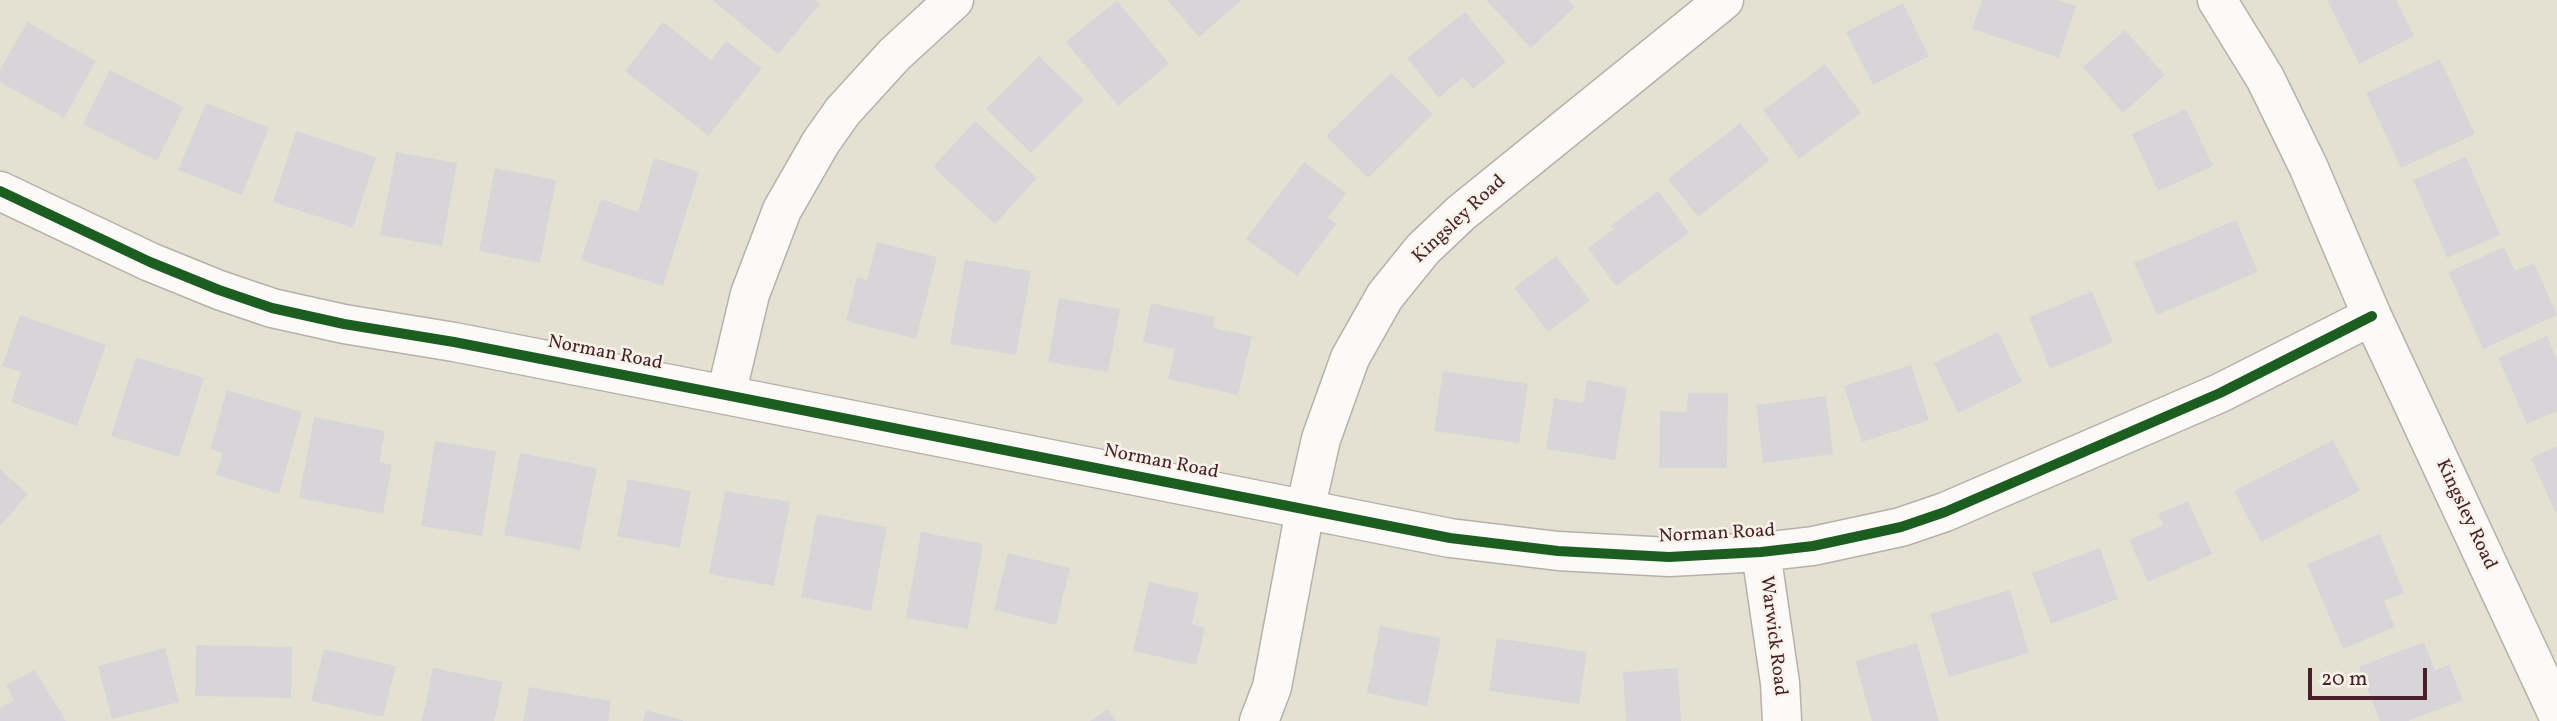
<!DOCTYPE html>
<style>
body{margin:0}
#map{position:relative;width:2557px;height:721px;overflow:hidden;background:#e5e1d2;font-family:Vollkorn,serif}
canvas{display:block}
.scale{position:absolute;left:2308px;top:668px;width:119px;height:32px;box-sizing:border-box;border:4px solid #4a1f2b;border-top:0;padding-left:9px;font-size:21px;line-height:24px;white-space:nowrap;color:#4a1f2b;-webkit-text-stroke:5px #f7f3e8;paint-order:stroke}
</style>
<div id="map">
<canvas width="2557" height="721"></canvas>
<div class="scale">20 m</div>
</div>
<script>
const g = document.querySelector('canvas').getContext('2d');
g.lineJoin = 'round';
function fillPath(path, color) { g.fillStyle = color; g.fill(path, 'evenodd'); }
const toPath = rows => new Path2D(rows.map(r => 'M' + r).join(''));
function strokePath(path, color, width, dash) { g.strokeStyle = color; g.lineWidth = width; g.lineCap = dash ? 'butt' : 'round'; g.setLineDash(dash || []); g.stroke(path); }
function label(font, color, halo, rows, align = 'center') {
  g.font = font + ' Vollkorn,serif'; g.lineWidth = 5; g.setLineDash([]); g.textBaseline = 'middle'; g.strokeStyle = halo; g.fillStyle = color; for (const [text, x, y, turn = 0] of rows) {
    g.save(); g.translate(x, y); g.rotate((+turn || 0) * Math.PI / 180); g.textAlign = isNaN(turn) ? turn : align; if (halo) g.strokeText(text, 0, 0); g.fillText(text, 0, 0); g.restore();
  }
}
fillPath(toPath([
 [712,0,814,0,820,4,778,54],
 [1117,0,1169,64,1118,106,1066,42],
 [1167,0,1242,0,1199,37],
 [1486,0,1568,0,1575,7,1531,48],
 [1982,0,2057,0,2076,6,2059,58,1972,29],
 [2327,0,2396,0,2414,36,2359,64],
 [1903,3,1929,56,1873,85,1846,32],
 [1465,12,1506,62,1473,89,1463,77,1439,98,1407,58],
 [27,22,96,61,64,118,0,82,0,70],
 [663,22,711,60,726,41,762,68,709,136,625,71],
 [2125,30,2165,75,2123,113,2083,67],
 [1039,56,1084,100,1031,153,986,109],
 [2440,59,2475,134,2401,168,2366,93],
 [1825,64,1861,113,1799,159,1763,110],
 [110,70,184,107,157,161,83,124],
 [1391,73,1433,114,1368,178,1326,136],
 [206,103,269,128,242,195,178,170],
 [2186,109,2213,166,2158,191,2132,134],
 [975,121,1037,178,995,224,933,167],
 [1740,123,1770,160,1698,217,1668,179],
 [296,131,376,157,353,228,273,202],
 [396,152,457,163,442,246,380,235],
 [2466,157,2500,235,2447,258,2413,180],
 [654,158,699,172,663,286,581,260,601,199,638,212],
 [1304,162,1346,193,1328,218,1336,224,1297,276,1246,239],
 [495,168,556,180,540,263,479,251],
 [1658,191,1689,233,1616,286,1588,248,1614,229,1610,226],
 [2236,220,2258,272,2157,315,2134,263],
 [877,242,937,257,916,339,846,321,857,277,867,280],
 [2504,247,2515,271,2534,263,2557,315,2483,349,2448,272],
 [1556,256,1590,301,1548,332,1514,288],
 [965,260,1031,271,1016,355,950,344],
 [2092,291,2113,342,2050,369,2029,317],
 [1059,298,1120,309,1108,372,1048,362],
 [1151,303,1215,317,1213,328,1252,336,1238,395,1168,379,1175,349,1143,342],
 [20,315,106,345,77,426,11,402,21,372,2,366],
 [1998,332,2022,382,1958,413,1934,363],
 [2547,336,2557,360,2557,411,2527,424,2498,358],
 [136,357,204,378,179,457,111,436],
 [1911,365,1929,420,1862,442,1844,386],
 [1443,371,1528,384,1519,443,1434,431],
 [1587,380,1627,388,1615,460,1546,449,1554,398,1583,403],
 [227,390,302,412,279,494,216,475,223,453,210,449],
 [1688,393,1728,393,1727,468,1659,468,1660,411,1687,412],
 [1826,396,1833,454,1763,463,1756,405],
 [314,417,385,431,379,462,392,465,383,514,299,498],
 [2333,440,2360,491,2261,542,2234,491],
 [435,441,496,451,482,536,421,526],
 [2557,446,2557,511,2555,512,2531,458],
 [520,453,597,468,580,550,504,535],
 [0,469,28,494,0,526],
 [628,479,691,491,680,548,617,536],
 [725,491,790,502,774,586,709,574],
 [2188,501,2212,554,2148,582,2129,540,2163,525,2158,514],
 [817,514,887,527,871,611,801,597],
 [921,532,983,544,968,629,906,618],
 [2380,534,2404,593,2384,601,2395,627,2343,649,2307,564],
 [2100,548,2118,599,2051,624,2032,573],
 [1008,553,1070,568,1056,625,994,610],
 [1149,582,1199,593,1192,624,1205,628,1196,665,1133,651],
 [2010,590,2029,653,1949,677,1930,614],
 [1380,626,1441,638,1427,706,1367,693],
 [1497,638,1587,652,1579,704,1489,691],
 [2424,642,2435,670,2449,665,2463,700,2408,721,2380,721,2359,667],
 [1917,643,1939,721,1872,721,1855,661],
 [196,645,292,647,291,698,195,696],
 [165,648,179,702,112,719,98,666],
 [324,649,396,666,383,717,311,701],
 [433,668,503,682,494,721,422,721],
 [1678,668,1681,721,1626,721,1623,672],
 [35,670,66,721,0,721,0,708,14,700,6,685],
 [529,687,611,701,608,721,523,721],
 [1108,709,1116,721,1090,721],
 [646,710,683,720,683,721,643,721]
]), '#d8d5d8');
const minor = toPath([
 [2217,0,2265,78,2308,166,2372,316,2557,713],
 [0,191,150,262,219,290,272,308,344,324,454,342,726,395,1450,538,1558,551,1669,557,1761,552,1813,546,1901,527,1945,512,2220,393,2372,316],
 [726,395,750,294,782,210,821,142,843,111,895,54,954,0],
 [1761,552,1780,683,1782,721],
 [1259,721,1272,687,1305,510,1321,439,1350,358,1385,296,1423,249,1461,213,1724,0]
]);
strokePath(minor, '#b7b0a8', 41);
strokePath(minor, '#fbfaf8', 38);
strokePath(toPath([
 [0,191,150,262,219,290,272,308,344,324,454,342,726,395,1450,538,1558,551,1669,557,1761,552,1813,546,1901,527,1945,512,2220,393,2372,316]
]), '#1b5e20', 10);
label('19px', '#4a1f2b', '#f7f3e8', [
 ["Kingsley Road",1460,220,-43],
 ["Norman Road",605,354,11],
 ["Norman Road",1161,463,11],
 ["Kingsley Road",2465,515,65],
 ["Norman Road",1717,535,-3],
 ["Warwick Road",1772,636,83]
]);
</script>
